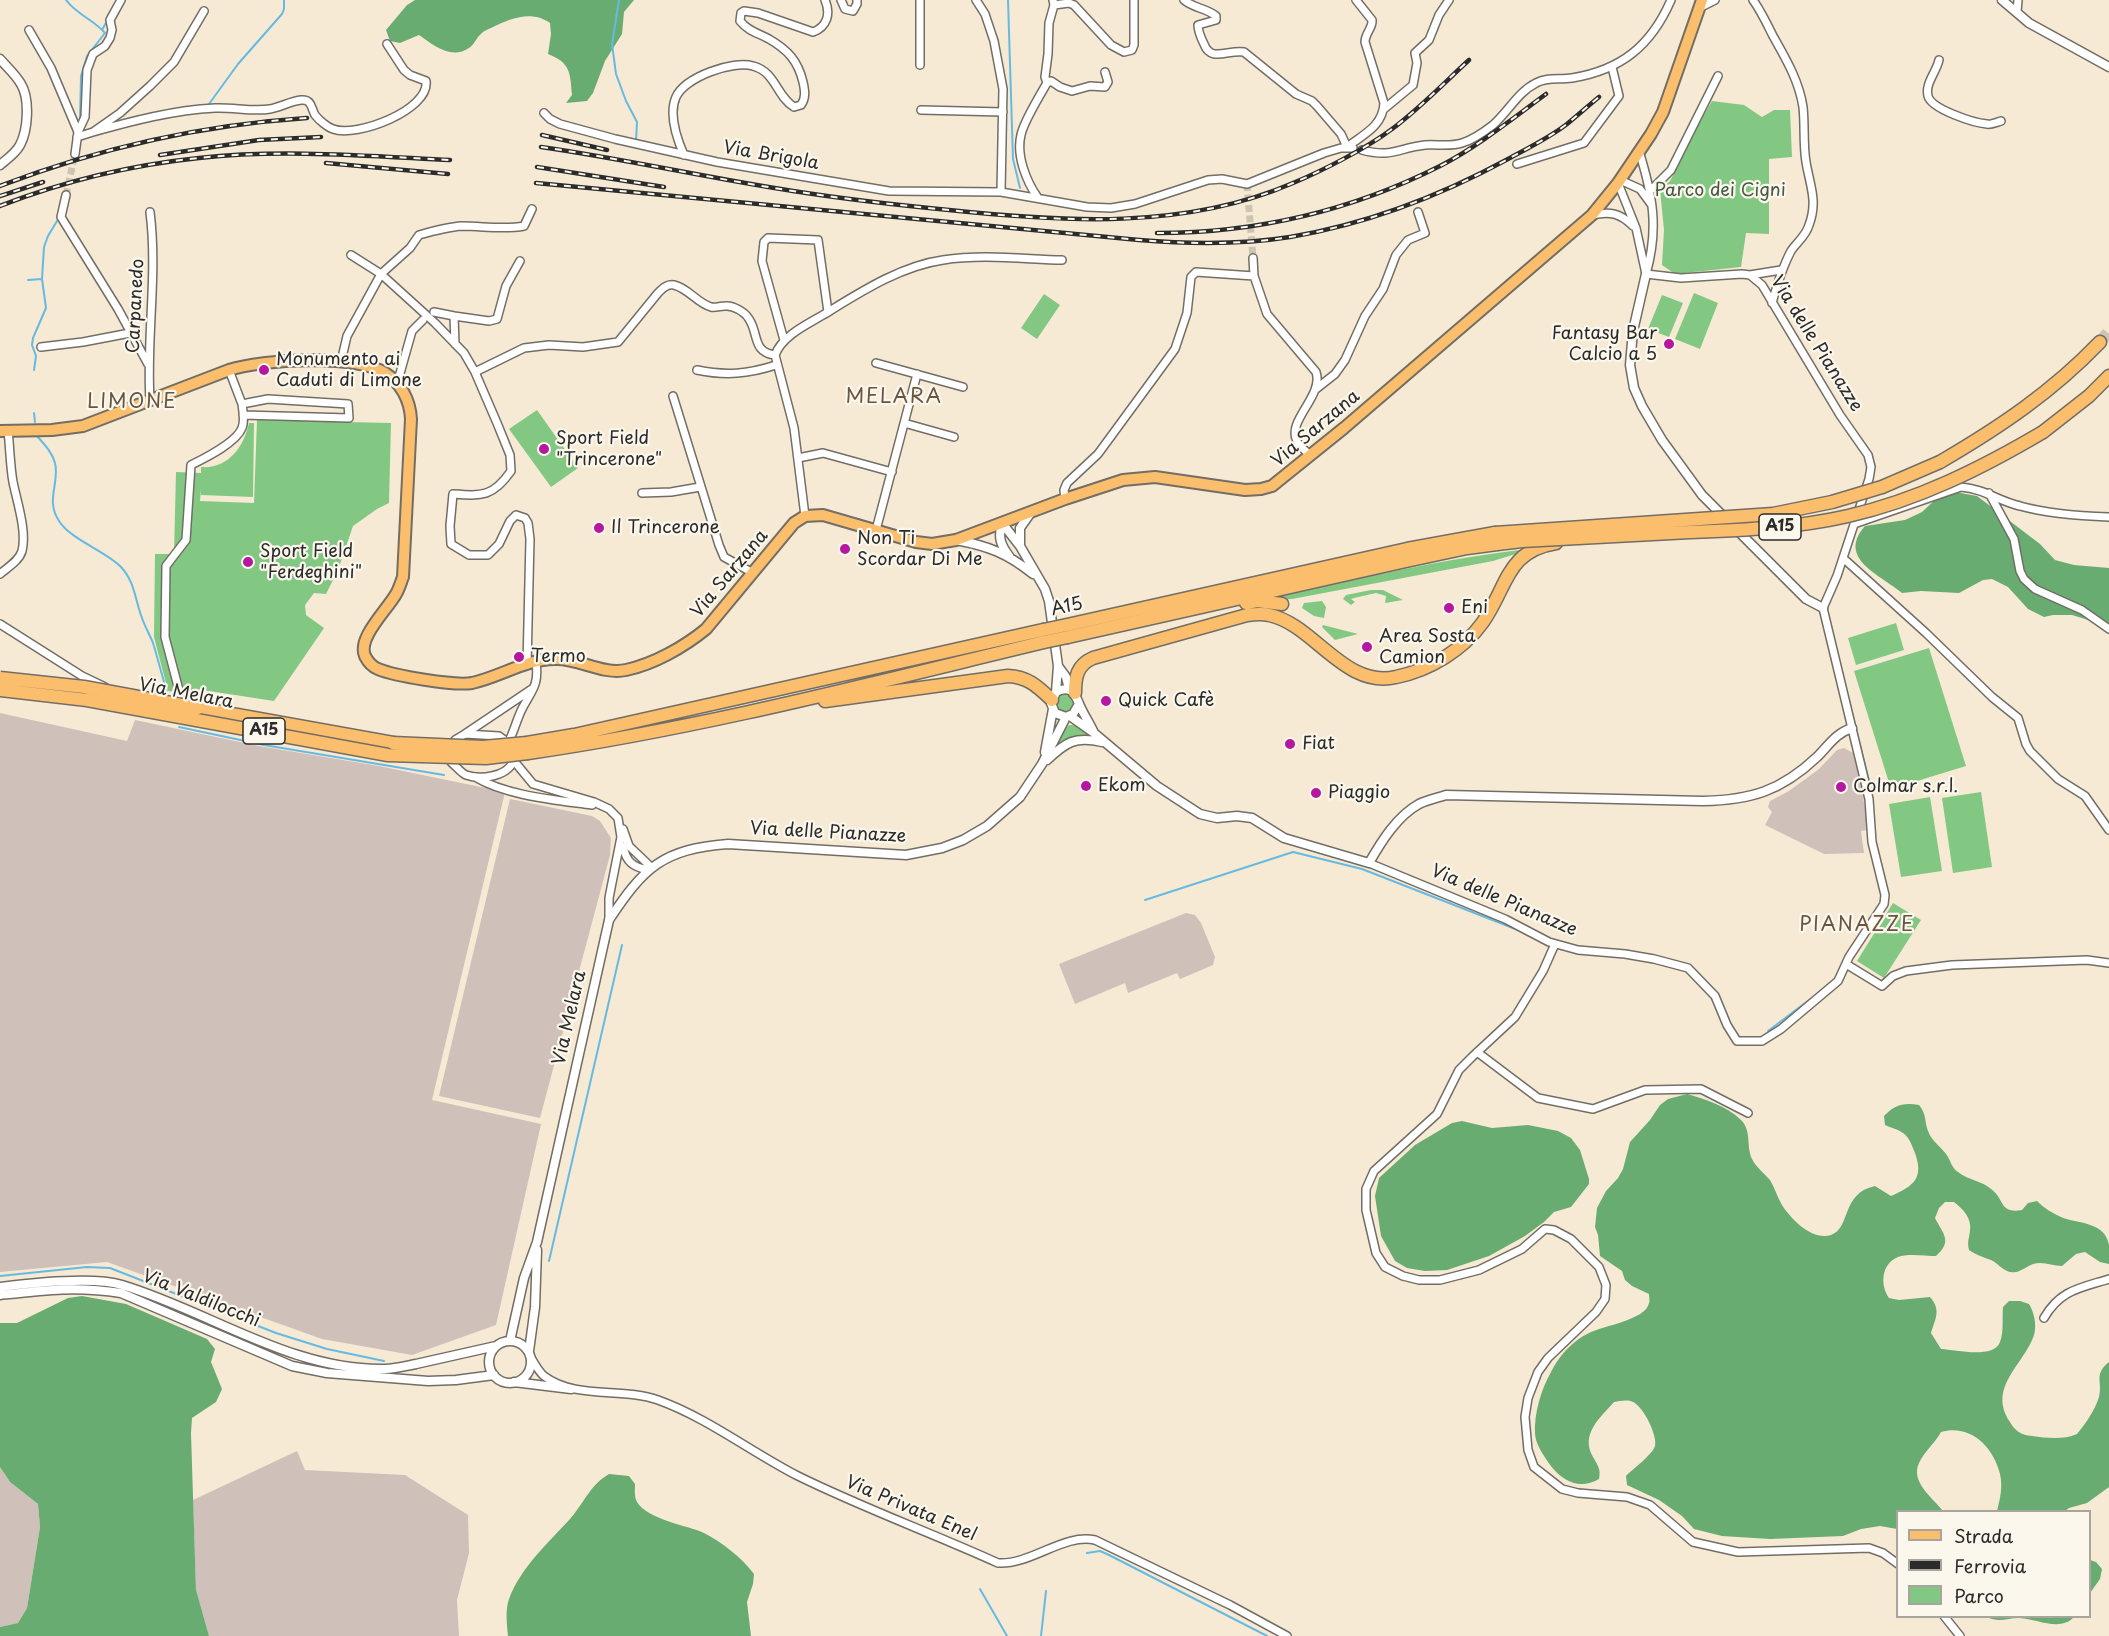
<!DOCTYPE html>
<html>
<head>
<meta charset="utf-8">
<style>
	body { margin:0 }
	#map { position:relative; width:2109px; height:1636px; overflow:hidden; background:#f6ead4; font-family:"Playpen Sans",sans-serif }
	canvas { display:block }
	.legend { position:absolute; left:1896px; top:1510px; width:195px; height:108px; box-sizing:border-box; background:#fbf7ec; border:2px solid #a8a59f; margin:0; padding:8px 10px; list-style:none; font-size:18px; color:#2b2b2b }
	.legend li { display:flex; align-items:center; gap:12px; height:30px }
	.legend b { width:30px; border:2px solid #a8a59f }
</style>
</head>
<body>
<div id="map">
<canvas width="2109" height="1636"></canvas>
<ul class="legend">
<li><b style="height:8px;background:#fabe6d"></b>Strada</li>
<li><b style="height:8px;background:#2b2b2b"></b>Ferrovia</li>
<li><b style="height:16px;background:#82c883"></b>Parco</li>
</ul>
</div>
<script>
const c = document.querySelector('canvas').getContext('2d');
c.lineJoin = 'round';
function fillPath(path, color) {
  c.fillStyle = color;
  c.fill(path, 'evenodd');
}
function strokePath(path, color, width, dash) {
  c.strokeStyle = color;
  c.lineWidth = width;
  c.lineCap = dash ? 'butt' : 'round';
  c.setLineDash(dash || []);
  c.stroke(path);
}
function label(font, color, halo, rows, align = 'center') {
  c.font = font + ' "Playpen Sans",sans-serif';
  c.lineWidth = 4.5;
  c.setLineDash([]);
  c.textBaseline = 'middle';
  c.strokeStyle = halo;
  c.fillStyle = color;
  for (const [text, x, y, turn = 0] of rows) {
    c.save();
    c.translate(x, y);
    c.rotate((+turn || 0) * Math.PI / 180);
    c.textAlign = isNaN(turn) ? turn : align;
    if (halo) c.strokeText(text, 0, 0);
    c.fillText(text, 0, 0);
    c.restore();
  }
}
fillPath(new Path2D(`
	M0 713 127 741 135 720 259 746 379 766 505 792 432 1100 541 1124 496 1325 412 1355 322 1339 107 1262 0 1272Z
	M1844 748 1853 753 1862 791 1866 814 1867 830 1861 831 1864 853 1824 854 1765 825 1772 812 1768 807 1770 801 1789 791 1819 769 1837 750Z
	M510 799 592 816 600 821 611 838 610 855 540 1118 439 1096Z
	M1186 913 1195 915 1201 923 1215 957 1213 965 1180 979 1177 973 1128 993 1125 983 1075 1004 1059 964Z
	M297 1451 305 1470 405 1475 468 1515 469 1553 457 1600 459 1636H209L196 1591 193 1500Z
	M0 1467 10 1482 38 1504 40 1527 27 1608 18 1623 0 1627Z`), '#cfc0ba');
fillPath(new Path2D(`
	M1712 101 1744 105 1762 117 1774 110H1790L1792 157 1769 159V234L1746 233 1741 267 1675 274 1662 265 1664 230 1660 190 1670 181 1698 125Z
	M1694 293 1718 303 1700 349 1675 339Z
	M1044 294 1060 305 1037 339 1021 328Z
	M1662 295 1683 303 1669 337 1648 329Z
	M537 410 578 468 551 487 509 429Z
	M257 420 391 423 389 503 377 509 353 526 338 570 326 594 314 593 305 605 306 615 324 628 274 701 196 689 192 694 168 691 154 637 155 554H174L176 472 201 473V467C228 469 244 447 249 423H254L253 497 201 495V489L200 501 254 503Z
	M1519 550 1522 552 1493 561 1292 599 1277 600V597C1357 579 1437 560 1519 550Z
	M1371 590H1383L1403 600 1385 603 1386 596 1376 593 1354 598 1351 599 1355 602 1351 605 1343 599 1346 595Z
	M1322 601 1326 607 1324 618 1314 616 1302 608 1304 603Z
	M1896 623 1904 650 1856 665 1848 638Z
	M1323 625 1358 634 1335 640 1322 627Z
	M1929 648 1966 766 1891 789 1854 671Z
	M1056 703a9 9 0 1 1 18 0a9 9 0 1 1-18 0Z
	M1069 725H1077L1091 737 1057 746 1063 730Z
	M1981 792 1992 867 1953 873 1942 798Z
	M1930 797 1942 871 1901 877 1889 804Z
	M1893 903 1921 920 1884 978 1857 961Z`), '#82c883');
fillPath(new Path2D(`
	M415 0H634L624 12 622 34 605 61 593 93 587 101 566 103 572 95C570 73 571 63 548 54L551 34 550 23C532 10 511 18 493 27 489 29 483 31 481 34 476 38 475 44 469 48 451 60 433 45 419 35L400 43 390 41 386 30 407 5Z
	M1955 492 1977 496 2040 544 2055 560 2074 565 2109 568V630L2095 622 2072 615H2053L2044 617 2028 609 2008 587 1992 579 1983 580 1959 593 1921 591 1902 593C1881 575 1836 559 1865 526L1905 520 1922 512 1936 499Z
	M1687 1094C1705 1099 1727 1106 1741 1120 1752 1131 1746 1146 1752 1159 1756 1167 1764 1173 1770 1180 1775 1188 1777 1197 1782 1205 1791 1219 1812 1241 1831 1235 1851 1228 1841 1193 1875 1186L1891 1196C1914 1186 1924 1178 1915 1153 1912 1146 1910 1138 1903 1133 1898 1129 1891 1128 1885 1125L1884 1116C1894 1105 1904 1102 1919 1105 1927 1115 1924 1120 1928 1131 1932 1142 1943 1148 1948 1157 1951 1162 1952 1168 1958 1172 1968 1180 1982 1181 1991 1189 2005 1199 1999 1214 2022 1210L2028 1203 2037 1201C2044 1208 2052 1213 2061 1217 2077 1224 2105 1221 2109 1245 2109 1251 2109 1258 2109 1264L2100 1262 2085 1252 2076 1254 2062 1266C2052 1266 2043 1261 2033 1264 2027 1266 2022 1271 2016 1272 2004 1274 2000 1264 1991 1260 1983 1257 1976 1255 1969 1250 1967 1242 1969 1239 1970 1231 1972 1218 1963 1209 1954 1202H1945L1939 1208 1935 1218C1943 1234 1953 1241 1936 1256 1925 1256 1908 1253 1898 1257 1881 1264 1880 1285 1889 1298L1899 1300 1930 1297C1941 1310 1936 1317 1931 1333L1941 1349C1956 1350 1994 1359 2000 1342 2004 1332 2002 1318 2003 1307L2009 1301H2020L2029 1304C2034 1312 2037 1325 2034 1335 2024 1365 1987 1387 2010 1422 2015 1431 2021 1435 2032 1436 2047 1438 2063 1440 2077 1434 2086 1423 2095 1410 2099 1397 2103 1381 2093 1375 2109 1362V1487L2087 1503 2069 1508 2065 1511H1997C2000 1499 2003 1487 2000 1474 1993 1446 1970 1424 1941 1432 1935 1443 1924 1452 1919 1463 1910 1482 1933 1498 1943 1511L1898 1512 1897 1529 1880 1526 1861 1529 1843 1536 1770 1539 1722 1536 1694 1529 1682 1516 1659 1500 1627 1485 1626 1476C1633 1469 1653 1454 1655 1446 1658 1436 1643 1406 1633 1402 1627 1399 1620 1401 1614 1402 1600 1418 1580 1434 1593 1457 1598 1466 1601 1469 1599 1479 1577 1492 1558 1478 1546 1459 1541 1451 1536 1444 1535 1434 1534 1413 1541 1390 1551 1372 1559 1356 1572 1341 1589 1333 1602 1326 1646 1320 1649 1303 1650 1303 1649 1295 1649 1294L1632 1286 1625 1280 1622 1271 1600 1256 1598 1235 1595 1227 1597 1208 1606 1191 1618 1178 1623 1169 1630 1142 1650 1120 1660 1105 1668 1099Z
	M1462 1121 1492 1128 1528 1125 1558 1131 1571 1138 1580 1150 1589 1179V1184L1571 1207 1554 1212 1544 1222 1525 1236 1489 1256 1447 1270 1425 1271 1407 1268 1395 1261 1381 1236 1375 1196 1379 1178 1415 1145 1452 1123Z
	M82 1296 126 1304 207 1339 215 1349 211 1362 222 1389 216 1402 192 1418 191 1433 196 1590 209 1636H0V1627L18 1623 27 1608 40 1527 38 1504 10 1482 0 1467V1323H17L68 1298Z
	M609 1474 629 1476 635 1484C635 1490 634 1496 637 1502 648 1520 687 1525 704 1533 722 1542 742 1558 754 1574L753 1584 747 1602 751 1636H508C507 1625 505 1610 509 1599 521 1567 548 1543 570 1519 584 1503 590 1485 609 1474Z
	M2090 1560 2096 1562 2102 1569 2100 1579 2090 1593Z
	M1987 1617H2074C2060 1632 2038 1619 2019 1618 2007 1618 1999 1623 1987 1617Z`), '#69ac71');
strokePath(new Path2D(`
	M66 0C77 15 93 19 105 33L87 56 81 76 80 121
	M619 0 612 44 616 74 626 101 637 122 636 141
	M1008 0 1013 159 1020 188
	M102 30 108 19
	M209 104 238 64 282 14 284 9V0
	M28 280 42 279
	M34 370 36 356 32 345 33 338 46 308 42 279 44 247 48 236 57 221
	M34 413 35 422
	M37 436C44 444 52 452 55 463 60 483 45 500 59 521 71 540 106 551 121 567 135 582 135 600 142 618 145 627 150 635 153 643 158 659 162 676 167 692
	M1846 689 1871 789
	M179 727 264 745 444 775
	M1145 900 1293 852 1362 869 1518 930
	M1768 1031 1821 991
	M549 1261 622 945
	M0 1276 87 1267 110 1268 276 1333 327 1349 384 1361
	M1087 1553 1100 1551 1109 1555 1267 1636
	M980 1589 1007 1636
	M1041 1636 1046 1591`), '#66bae2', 2);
strokePath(new Path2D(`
	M1247 184 1253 258
	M66 195 75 154`), '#cdc4b2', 7, [7, 3.5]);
strokePath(new Path2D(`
	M2100 342 2109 331`), '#cdc4b2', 12, [12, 6]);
const minor = new Path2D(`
	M841 0 845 9 853 11 857 4V0
	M920 0V65
	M976 0 985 14 994 41 1003 89 1001 192
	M1184 0C1193 8 1206 8 1216 16V20L1198 25C1198 32 1201 38 1204 44 1211 63 1229 49 1244 52L1296 94 1312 101 1317 106 1341 134 1347 147C1364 134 1383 126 1384 103L1365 42C1365 33 1373 28 1372 20L1356 0
	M1753 0C1761 11 1767 24 1773 36 1786 59 1799 81 1803 107 1805 126 1803 144 1806 162 1810 186 1818 201 1809 225 1806 236 1797 242 1791 251 1782 268 1777 285 1772 303
	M1054 5 1069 3 1074 5 1111 45 1124 52 1132 50 1134 45V0
	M1701 7 1715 0
	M2017 12 2018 0
	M29 30 51 68 78 132 75 154
	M1939 60C1936 73 1925 83 1928 96 1931 109 1974 123 1987 124 1991 125 1997 122 2001 121
	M1047 83 1051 81 1060 87 1072 91 1090 86 1105 87 1108 82 1105 72
	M1384 109 1413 85 1417 63 1415 53 1429 40 1439 15 1449 0
	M921 110 1003 112
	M544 113 550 119 560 124 615 139 717 162 889 191 1001 192 1087 207 1111 208 1135 204 1208 180 1222 179 1247 184 1324 153 1341 148H1353
	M78 132 85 117 87 70 93 54 105 46 110 38 112 30 110 20 121 0
	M93 132C132 121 174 110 215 108 233 107 253 112 270 109 281 107 291 101 301 100 312 99 311 108 315 115 319 120 327 127 333 129 356 138 430 110 426 81L410 75 404 70 387 44
	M77 137 93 132 120 113 150 86 174 62 204 11
	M1362 150C1392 158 1398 148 1425 145 1437 144 1450 147 1462 143 1472 140 1484 132 1493 125 1508 112 1518 92 1536 83 1547 77 1559 80 1572 78 1621 70 1651 46 1671 0
	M1639 151C1653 196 1659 229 1646 274
	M684 155C677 139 668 115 676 97 685 77 733 60 753 66 776 72 776 96 794 107L801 105C806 98 805 91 803 82 798 61 788 50 769 39 758 33 748 31 740 21L741 13 744 11 758 13 813 32C827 27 831 14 825 0
	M1517 164 1584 143 1619 96 1612 67
	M1620 180 1640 189 1651 204
	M1618 183 1636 228 1646 274
	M1651 190 1671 170 1718 76
	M66 195 61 217 118 309 148 364
	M1038 198C1026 181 1016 155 1021 135 1023 123 1040 95 1047 83L1045 77 1048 54 1049 23 1054 5 1053 0
	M1592 215C1610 211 1620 213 1633 226
	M351 255 381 274 435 323 464 353 475 372 497 423 510 455 511 471C493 497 482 496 453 494L450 526 451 544 469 555H488L499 544 510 521 516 515 525 518 528 523 530 539 527 665
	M1253 258 1254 276 1267 314 1316 372C1324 396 1286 421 1297 441 1299 446 1306 451 1310 455
	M1750 275 1781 270
	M434 312 454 316
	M784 340 762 261 764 242 768 238 818 240 828 312
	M455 344 454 316 489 321 497 319 506 286 520 261
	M41 347 83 342 130 333
	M775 355 794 428 805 516
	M341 362 347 336 381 274 410 248 419 235C433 231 447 227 462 226 483 226 504 230 524 226L532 209
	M876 363 963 387
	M229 370 242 404 268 399 348 404 349 418 243 415
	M697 370C726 376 748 374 776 365
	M475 372 524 348 549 345 583 347 618 342 658 293C663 288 667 284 674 285 688 288 697 303 711 307 716 308 720 306 725 306 733 305 745 312 749 319 759 334 752 352 775 355 782 336 806 325 823 315 859 293 900 266 943 260 982 254 1023 259 1062 260
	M397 384 412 331 423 320
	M1316 389 1335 374 1345 360 1365 316 1383 289 1396 255 1408 240 1425 233 1418 212
	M673 396 719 545 724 557 753 573
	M150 400C146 338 158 275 150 212
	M904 423 954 437
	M798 458 823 453 892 472
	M642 493 671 492 700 487
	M1989 493 2014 539 2020 571 2024 579 2035 589 2082 610 2109 629
	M1065 499 1064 490 1067 483 1098 454 1175 349 1187 313 1191 277 1196 272 1254 276
	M1854 524 1961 487C1985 489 1998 501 2020 506 2049 514 2079 516 2109 517
	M876 530 917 374
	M1843 558 1926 633 1992 697 2018 718 2026 744 2030 751 2058 779 2085 796 2109 830
	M0 574C8 567 19 561 22 551 27 531 17 502 13 482 10 465 10 448 8 431
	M0 624 82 676 105 687
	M179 707 180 694 165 637 166 566 186 540 191 465C205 458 236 443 242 428 245 421 243 412 242 404
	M287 730 388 748
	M465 734 499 736 515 748C515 752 515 758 513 762 506 777 480 780 466 775 461 773 456 766 451 762L455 740Z
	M465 734 532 689
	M508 743C514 732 517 718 523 707 533 689 539 684 536 662
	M514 761 533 784 594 802 609 809 618 818 621 837 609 898V920
	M475 777C507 796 556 800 592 805
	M623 829 629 846 651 867
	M623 846C626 862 633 867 648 870
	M1369 863 1505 919 1549 942 1578 950 1625 954 1654 959 1688 968 1715 996 1727 1025 1737 1041H1762L1781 1029 1838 981 1849 957 1884 904 1885 895 1872 842 1869 799 1823 608 1837 576 1869 479 1871 467 1868 455 1840 415 1762 285 1750 275 1742 274 1681 278 1646 274
	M1555 944 1543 971 1515 1017 1472 1057 1459 1070 1437 1114 1374 1171 1366 1189V1210L1376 1253 1385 1267 1403 1276 1419 1280H1440L1479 1270 1522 1249 1545 1229 1554 1230 1571 1239 1599 1267 1606 1285 1605 1299 1596 1312 1548 1358 1538 1372 1528 1398 1525 1417 1528 1450 1534 1467 1562 1489 1578 1493 1627 1497 1650 1505 1693 1542 1738 1552 1869 1548 1883 1553 1898 1564
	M1846 964 1882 986 1893 976 1906 971 1952 965 2087 960 2109 963
	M1477 1052 1538 1098 1593 1109 1645 1090 1701 1089 1748 1113
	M2044 1318C2060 1290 2080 1288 2109 1279
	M531 1358C535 1364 539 1372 544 1376 576 1400 622 1387 658 1400 708 1418 751 1452 798 1476 863 1508 932 1533 998 1563 1031 1565 1064 1533 1095 1540L1230 1605 1287 1636
	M1944 1616 1960 1636`);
const tertiary = new Path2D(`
	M2002 0 2029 23 2109 67
	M0 59C7 67 16 75 21 84 30 99 28 130 20 145 16 153 7 159 0 165
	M1646 274 1633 331 1630 365 1634 388 1642 406 1662 440 1702 495 1806 599 1823 608
	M1002 523 1020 546 1045 589 1049 601 1058 666 1056 692
	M1002 523C998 537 1000 544 1009 556
	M956 540C988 546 1007 553 1033 574
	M1020 545V528L1032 511
	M1058 666 1066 677 1069 689
	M1079 704 1073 714 1066 717 1055 713 1051 703 1056 692C1072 684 1075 694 1080 706 1084 715 1090 724 1094 733
	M1070 716 1094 733 1157 786 1200 814 1217 818 1237 816 1252 818 1284 838 1369 863C1381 842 1397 816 1419 804 1427 800 1437 798 1446 795L1703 801C1751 800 1781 791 1817 757 1829 745 1836 733 1852 728
	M1045 752 1053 709
	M1047 760C1066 742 1075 736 1102 742
	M0 1287C32 1283 92 1276 122 1285 209 1311 291 1371 385 1369 395 1369 406 1366 416 1364 443 1358 470 1352 496 1346
	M0 1295C45 1290 76 1286 121 1293L292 1366 327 1373 428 1381 456 1380 494 1375
	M510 1341 524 1278 537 1242 609 920C644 867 663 849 728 844L906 855 942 848 963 840 987 826 1020 797 1042 764 1066 717
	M489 1362a21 21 0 1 1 42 0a21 21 0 1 1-42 0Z
	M529 1351 535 1307 537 1250
	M514 1382 571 1389`);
const primary = new Path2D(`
	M0 431 52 430 83 426 229 370C263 359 355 354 385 373 401 383 410 400 411 419L403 577C401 582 399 589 396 594 387 610 357 638 365 656 368 662 373 667 378 669 395 676 454 686 472 683 500 677 526 659 555 659 579 658 602 675 626 670 654 664 684 647 706 629L794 523 805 516 823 515 916 542 932 544 956 540 1065 499 1123 480 1155 477 1245 490 1261 489 1272 486 1344 428 1592 215 1618 183 1651 134 1663 112 1702 0`);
const motorway = new Path2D(`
	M2043 432 2089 396 2109 376
	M1940 462C2000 427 2052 392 2100 342
	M1246 603 1257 601 1282 604
	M1067 625 1407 549 1495 533
	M1068 637 1406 561 1467 548 1497 544
	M1075 693C1075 677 1077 665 1093 658L1247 615C1254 614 1262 613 1269 615 1314 624 1344 689 1396 677 1430 670 1463 650 1483 622 1508 586 1506 551 1556 543
	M825 701 1008 676C1028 677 1037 686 1052 700
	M198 708 393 743
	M527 743 574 735 1043 630
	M528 753C702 728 873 683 1044 642`);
strokePath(minor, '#726e66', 10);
strokePath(tertiary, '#726e66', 11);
strokePath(primary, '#726e66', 14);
strokePath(motorway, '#726e66', 15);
strokePath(minor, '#fff', 7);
strokePath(tertiary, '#fff', 8);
strokePath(primary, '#fabe6d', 10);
strokePath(motorway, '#fabe6d', 12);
const rail = new Path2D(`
	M542 135 607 150
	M541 147C625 159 708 178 793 191 844 199 897 205 949 210 1063 222 1185 230 1293 183 1322 171 1367 148 1392 129 1420 108 1444 83 1469 60
	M160 155 259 140 321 137
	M326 163 448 174
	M537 167 664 187
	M536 183 1139 240C1189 244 1240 245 1290 237 1367 224 1440 196 1508 159 1528 148 1549 138 1567 124 1578 115 1588 106 1599 97
	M0 186C99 148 201 125 307 118
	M0 196 43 182
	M0 206C64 181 131 165 199 158 282 149 367 156 450 160
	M1157 233C1256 233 1351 211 1440 166 1477 147 1512 119 1546 94`);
strokePath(rail, '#2b2b2b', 4.5);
strokePath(rail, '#fbf7ec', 2, [7]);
const motorwayBridge = new Path2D(`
	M1495 533 1773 514 1832 502 1882 487 1940 462
	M1497 544 1522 541C1578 538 1634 535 1690 532 1743 530 1796 528 1848 516 1918 500 1982 468 2043 432
	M1043 630 1067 625
	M1044 642 1068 637
	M0 678 84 687 198 708
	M0 690 87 700 388 755 486 758 528 753
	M393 743 483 747 527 743`);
strokePath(motorwayBridge, '#726e66', 15, []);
strokePath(motorwayBridge, '#fabe6d', 12);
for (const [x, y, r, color] of [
	[1669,344,6,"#b5179e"],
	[264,370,6,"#b5179e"],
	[544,449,6,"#b5179e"],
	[599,528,6,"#b5179e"],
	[845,549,6,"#b5179e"],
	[248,562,6,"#b5179e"],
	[1449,608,6,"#b5179e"],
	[1367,647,6,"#b5179e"],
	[519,657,6,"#b5179e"],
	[1106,701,6,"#b5179e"],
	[1290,744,6,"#b5179e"],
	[1086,786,6,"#b5179e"],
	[1841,787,6,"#b5179e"],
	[1316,793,6,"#b5179e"]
]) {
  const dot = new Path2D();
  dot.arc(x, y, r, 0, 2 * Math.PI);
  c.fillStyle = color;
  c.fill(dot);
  strokePath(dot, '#fbf7ec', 2);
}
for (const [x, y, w] of [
	[1780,527,42],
	[264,731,42]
]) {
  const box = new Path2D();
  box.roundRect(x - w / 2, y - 13, w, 26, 4.5);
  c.fillStyle = '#fbf7ec';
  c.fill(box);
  strokePath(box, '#2b2b2b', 1.5);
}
label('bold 16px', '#2b2b2b', null, [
	["A15",1780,527],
	["A15",264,731]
]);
label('18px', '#2b2b2b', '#fbf7ec', [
	["Via Brigola",771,156,10],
	["Carpanedo",136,306,-87],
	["Via delle Pianazze",1816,344,58],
	["Via Sarzana",1316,429,-40],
	["Via Sarzana",730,574,-50],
	["A15",1067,607,-12],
	["Via Melara",186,694,11],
	["Via delle Pianazze",828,833,3],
	["Via delle Pianazze",1504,901,23],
	["Via Melara",570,1018,-77],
	["Via Valdilocchi",201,1299,22],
	["Via Privata Enel",911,1509,23]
]);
label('18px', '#455a45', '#fbf7ec', [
	["Parco dei Cigni",1720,191]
]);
label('18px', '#2b2b2b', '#fbf7ec', [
	["Fantasy Bar",1657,334,"right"],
	["Calcio a 5",1657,355,"right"],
	["Monumento ai",276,360],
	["Caduti di Limone",276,381],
	["Sport Field",556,439],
	["\"Trincerone\"",556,460],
	["Il Trincerone",611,528],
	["Non Ti",857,539],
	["Scordar Di Me",857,560],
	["Sport Field",260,552],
	["\"Ferdeghini\"",260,573],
	["Eni",1461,608],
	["Area Sosta",1379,637],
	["Camion",1379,658],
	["Termo",531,657],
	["Quick Cafè",1118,701],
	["Fiat",1302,744],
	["Ekom",1098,786],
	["Colmar s.r.l.",1853,787],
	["Piaggio",1328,793]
], 'left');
c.letterSpacing = '1.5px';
label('20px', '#695541', '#fbf7ec', [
	["MELARA",894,397],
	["LIMONE",132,402],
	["PIANAZZE",1857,925]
]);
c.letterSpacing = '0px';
</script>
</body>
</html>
